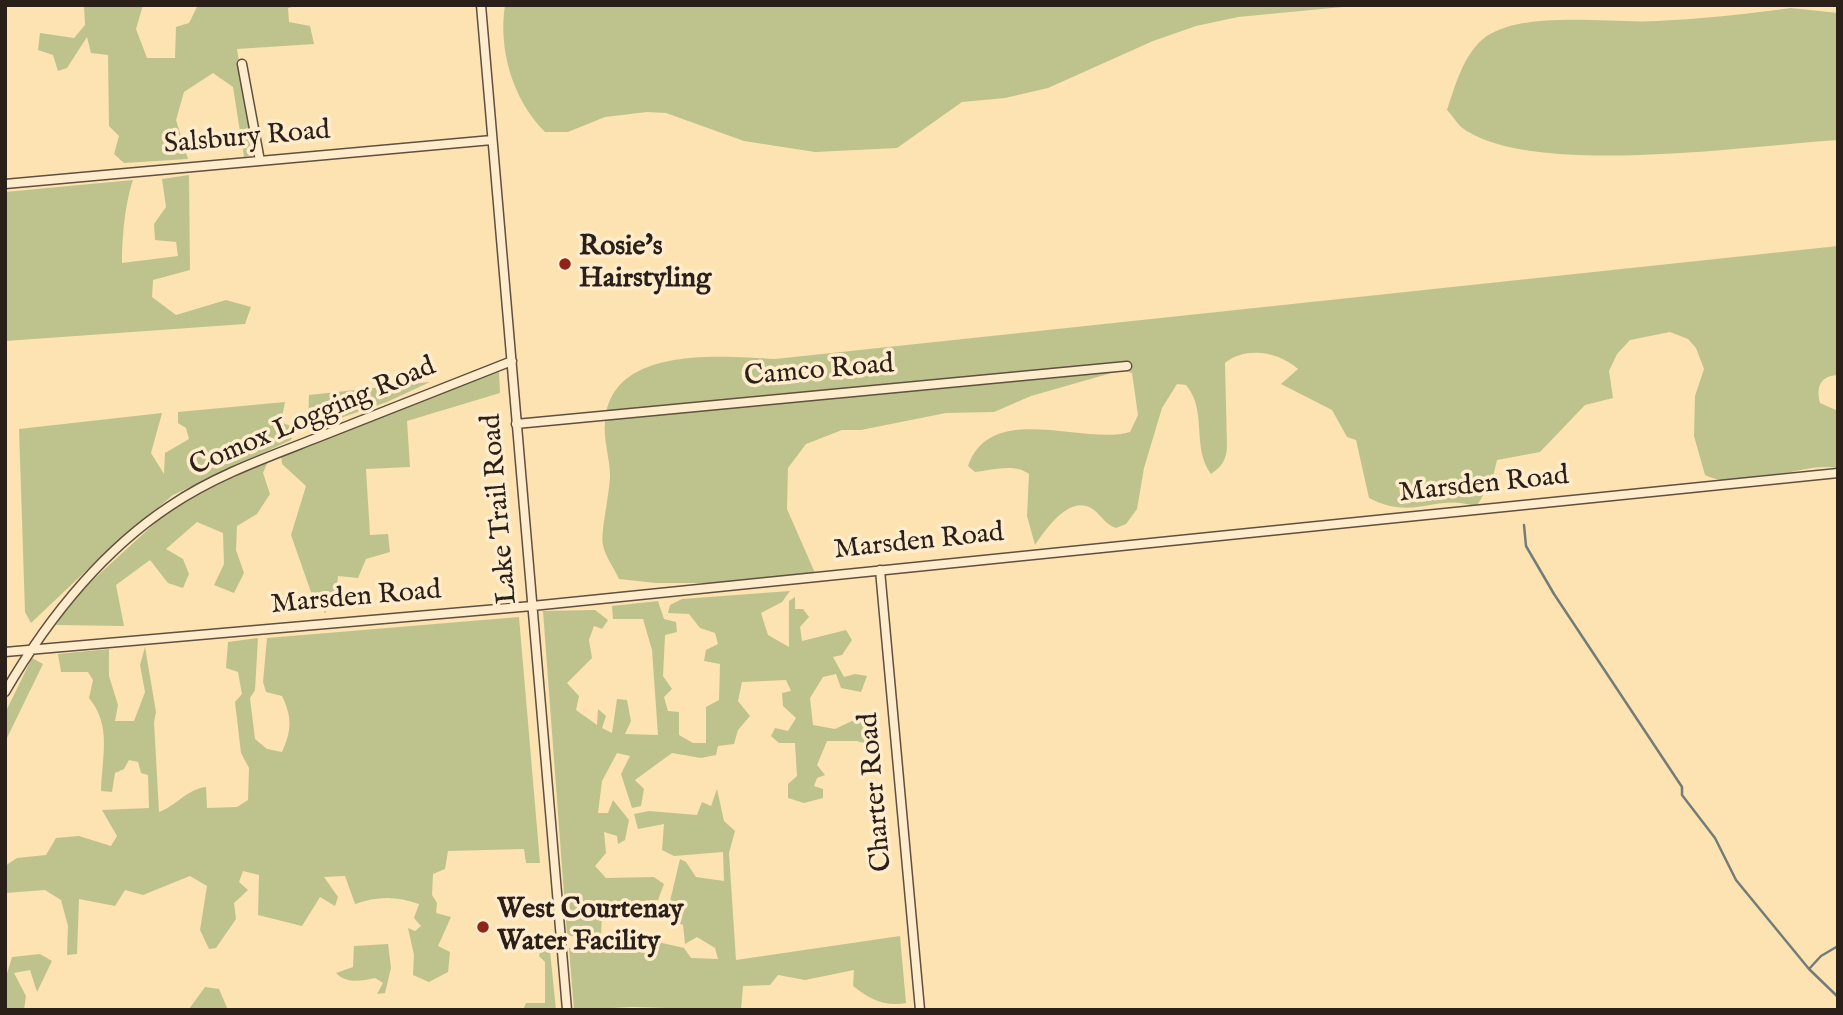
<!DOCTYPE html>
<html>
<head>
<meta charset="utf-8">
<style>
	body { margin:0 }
	#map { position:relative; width:1843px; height:1015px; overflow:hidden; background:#fde2b2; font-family:"IM FELL English",serif }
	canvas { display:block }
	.frame { position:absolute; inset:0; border:7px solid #2a1f19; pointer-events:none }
</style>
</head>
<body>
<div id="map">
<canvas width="1843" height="1015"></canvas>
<div class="frame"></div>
</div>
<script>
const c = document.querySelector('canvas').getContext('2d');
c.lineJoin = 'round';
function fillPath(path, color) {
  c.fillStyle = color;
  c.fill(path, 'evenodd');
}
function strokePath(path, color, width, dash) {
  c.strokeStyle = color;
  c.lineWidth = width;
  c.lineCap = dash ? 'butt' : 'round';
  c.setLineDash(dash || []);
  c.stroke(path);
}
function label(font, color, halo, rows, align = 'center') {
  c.font = font + ' "IM FELL English",serif';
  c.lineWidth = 7;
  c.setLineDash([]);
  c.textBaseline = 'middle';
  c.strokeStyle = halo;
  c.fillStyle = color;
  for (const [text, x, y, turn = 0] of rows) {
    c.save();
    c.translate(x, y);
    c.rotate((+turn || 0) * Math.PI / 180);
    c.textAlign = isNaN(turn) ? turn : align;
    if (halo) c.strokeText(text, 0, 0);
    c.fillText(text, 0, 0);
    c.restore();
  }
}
fillPath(new Path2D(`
	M84 5H143L136 29 147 58H175L176 27 189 23 198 5H301L288 8 289 22 310 26 314 44 237 49 254 154 244 157 233 87 213 73 184 92 176 120 188 159 124 163 114 154 119 136 109 126 108 55 91 53 87 37 67 68 58 71 53 55 38 50 40 33 74 38 85 25Z
	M505 5H1363L1238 17 1196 26 1153 41 1048 88 1005 98 962 102 897 148 815 152 744 141 666 113 647 112 605 117 568 132H545C513 100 498 50 505 5Z
	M1791 8 1838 13V140C1752 145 1529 179 1461 127 1456 122 1452 115 1447 110 1455 86 1463 56 1483 39 1521 9 1610 24 1657 21 1702 19 1747 14 1791 8Z
	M189 175 190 270 153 280 152 297 176 315 226 300 251 307 245 324 5 341V192L133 180C125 203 122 238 122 263L178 256 176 242 155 240 154 224 166 207 162 179Z
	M1838 246V375C1820 376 1816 387 1820 403L1838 411V468C1801 461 1743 494 1705 475L1694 436 1695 396 1704 369 1696 348 1688 339 1670 332 1630 340 1617 354 1609 371 1613 398 1585 405 1540 452 1497 460 1492 481 1476 507C1438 492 1415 522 1369 498L1356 440 1347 437 1332 410 1281 384 1298 369C1279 352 1246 346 1225 363L1227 447C1226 461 1222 466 1211 474 1191 447 1208 411 1186 385L1177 384 1162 408 1144 468 1137 509 1126 524 1116 528C1104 524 1101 514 1091 508 1069 495 1045 530 1035 545L1027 516 1029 474C1015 463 992 470 975 472L968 466C991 400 1084 446 1130 432L1138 415 1132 373 1122 370 1031 396 994 412 946 413 861 430H842L806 444 788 468 787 509 815 573V583H656L619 579C614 568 605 556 603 545 600 534 610 492 610 476 610 458 603 440 605 422 610 345 720 356 775 359Z
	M499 372 500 393 407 421 410 467 366 469 370 535 388 534 390 552 366 559 358 578 338 576 336 598 325 613 312 595 291 535 306 486 282 464 281 453Z
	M430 382 387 402 308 429 309 395Z
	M285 402 281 422 295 428 291 440 173 495 107 551 31 623 25 612 19 429 162 413 151 453 164 474 165 453 189 439 186 428 178 423V412Z
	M269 459 263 473 270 494 257 514 237 526 236 550 244 573 234 593 214 585 224 564 223 533 197 522 166 549 183 559 189 574 183 588 168 583 150 560 116 585 124 626 56 625 72 599 178 502Z
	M790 591 782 602 761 613 768 635 789 647V601L795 597V609H803L809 617 800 627 802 641 846 630 852 640 842 655 833 657 844 677 855 674 867 676 861 692 841 688 836 674 823 677 810 698 813 725 835 729 875 710 880 748 857 741H827L817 765 825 775 817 778 814 786 823 789V798L804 803 788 798V784L797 776 795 743H779L771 736 775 728 788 731 796 718 783 706 782 693 791 691 786 680 742 682 738 701 750 716 738 730 734 744 718 746 716 755 701 758 672 753 635 780 644 789 641 806 632 808 621 774 630 756 617 753 602 781 598 813H608L613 800 629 820 625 840 618 844 617 836 604 832 606 853 595 866 606 878 654 877 664 884 658 900 611 903 602 913 601 935 581 938 567 935 543 611 595 610 608 620 602 629 594 626 589 640 592 658 567 683 579 696 576 710 597 725 598 709 606 716 602 728 612 733 617 699 627 700 631 721 625 734 658 735 652 650 643 619H613L612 606 658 601 664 619 676 622 677 632 665 635 663 676 672 689 664 697 668 711 679 712V735L693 743H706V707L719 700 720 664 704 661 706 650 718 644 715 633 700 628 689 614 668 613 670 605 682 599Z
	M519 617 540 863H526L524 849 448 851 445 869 433 874 432 895 437 903 436 913 451 917 438 946 450 952 448 972 429 982 413 975 414 955 408 928 415 931 421 926 414 918 419 904C397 896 377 896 355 904L345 876 324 877 338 897 335 906 320 897 302 926 258 915 259 875 243 871 239 882 248 890 234 903 236 919 216 948 209 949 200 930 207 886 190 876 143 895 125 890 115 906 79 899 77 954 67 955 68 926 61 900 45 890 5 893V866L17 858 46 855 56 838 79 836 111 846 117 836 102 810 149 808 148 775 141 773 138 762 129 760 124 769 115 773 112 792 101 791C102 756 112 726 89 698L93 680 88 672H61L58 654 109 649V676L118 705 115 721H134L145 692 140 665 145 647 156 712 154 722 159 812C176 806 187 789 206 787L207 808 237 807 248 800 249 768 241 753 235 702 242 694 238 672 226 668 228 642 258 638 255 690 250 698 255 739 267 749 282 752C292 730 292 717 282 696L266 692 263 682 267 638Z
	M32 658 43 664 5 742V713Z
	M717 789 724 821 735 831 729 853 736 960 900 936 906 1003C885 1007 869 999 853 986L854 970 805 980 778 975 770 985 743 986 741 1010 632 1007 574 1010 569 948 617 947 652 951 658 942 684 948 691 958 718 959 715 948 697 937 685 944 683 925 666 918 680 859 686 862 696 877 724 881 723 852 674 856 662 850 664 824 638 829 634 814 649 811 697 815 702 802 711 806Z
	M549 941 556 1010H523L526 1003H545V962L539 956 542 943Z
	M388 944 391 968 385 993 377 994 383 983 375 978C361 981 346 984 336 973L353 967 354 946Z
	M40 954 52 961 37 992 30 970 14 973 26 996 24 1010H5V980L12 957Z
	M205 987 219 989 228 1010H177L189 1009Z`), '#bec38d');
strokePath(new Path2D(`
	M1524 525 1526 546 1554 594 1682 787V795L1715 838 1736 880 1809 969 1838 997
	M1809 969 1821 956 1838 946`), '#727d77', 2.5);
const minor = new Path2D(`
	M481 5 567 1010
	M242 64 260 161
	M5 184 492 140
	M516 424 1127 366
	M880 570 920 1010
	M5 652 532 606 1838 473
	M5 692C47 620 99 553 170 506 216 475 268 457 319 437 383 412 448 386 512 361`);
strokePath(minor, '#5f503f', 11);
strokePath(minor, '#feeccd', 8);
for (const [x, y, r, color] of [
	[565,264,7,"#8f2418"],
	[483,927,7,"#8f2418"]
]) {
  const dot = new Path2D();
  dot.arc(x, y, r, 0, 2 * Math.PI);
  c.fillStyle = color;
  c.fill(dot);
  strokePath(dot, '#feeccd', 2.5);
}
label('28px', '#2a1f19', '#feeccd', [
	["Salsbury Road",247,139,-5],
	["Camco Road",819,372,-5],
	["Comox Logging Road",313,418,-23],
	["Marsden Road",1484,486,-6],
	["Lake Trail Road",501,509,-95],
	["Marsden Road",919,543,-6],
	["Marsden Road",356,599,-5],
	["Charter Road",877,792,-95]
]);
label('bold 28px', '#2a1f19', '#feeccd', [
	["Rosie's",579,248],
	["Hairstyling",579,280],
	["West Courtenay",497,911],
	["Water Facility",497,943]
], 'left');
</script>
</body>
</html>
